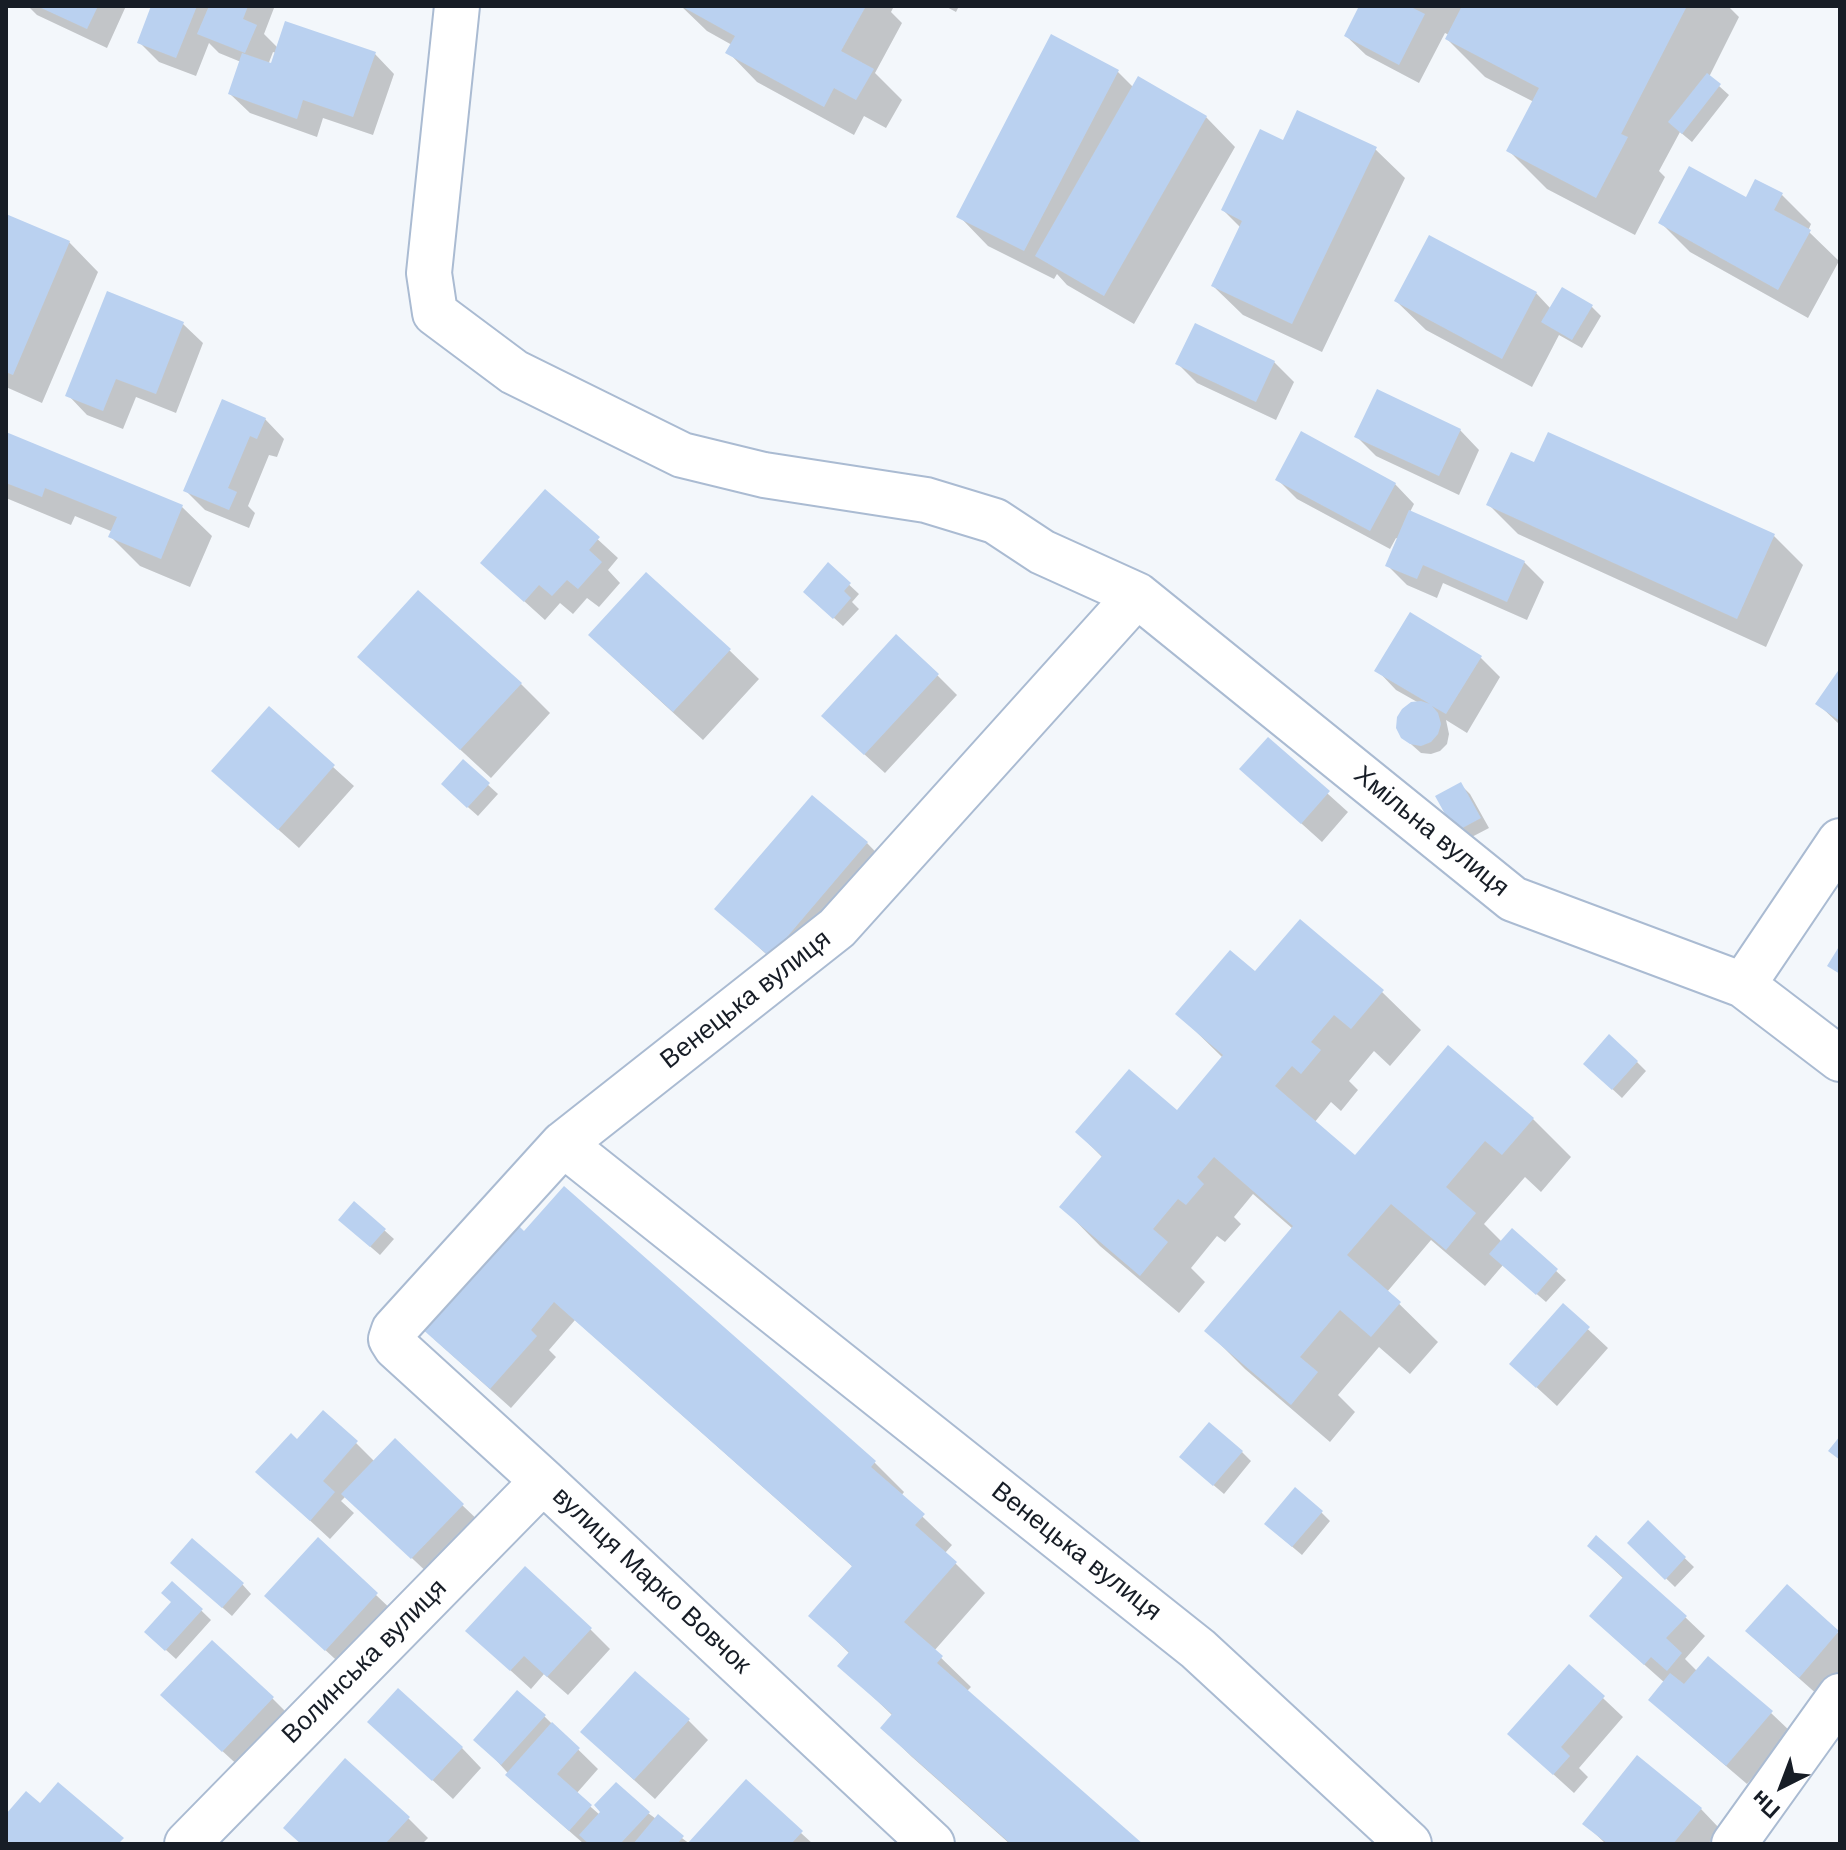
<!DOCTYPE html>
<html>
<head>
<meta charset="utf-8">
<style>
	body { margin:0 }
	#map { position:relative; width:1846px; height:1850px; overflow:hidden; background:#f3f7fb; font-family:Helvetica,sans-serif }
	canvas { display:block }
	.frame { position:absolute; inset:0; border:8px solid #171d26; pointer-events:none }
	.north { position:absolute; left:1742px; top:1746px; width:80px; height:80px; -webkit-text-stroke:6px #fff; paint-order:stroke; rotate:222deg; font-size:22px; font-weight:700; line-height:32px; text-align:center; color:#171d26 }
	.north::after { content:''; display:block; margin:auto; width:28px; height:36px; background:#171d26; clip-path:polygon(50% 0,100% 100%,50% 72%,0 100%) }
</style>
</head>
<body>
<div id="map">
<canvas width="1846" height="1850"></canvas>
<div class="frame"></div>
<div class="north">Пн</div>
</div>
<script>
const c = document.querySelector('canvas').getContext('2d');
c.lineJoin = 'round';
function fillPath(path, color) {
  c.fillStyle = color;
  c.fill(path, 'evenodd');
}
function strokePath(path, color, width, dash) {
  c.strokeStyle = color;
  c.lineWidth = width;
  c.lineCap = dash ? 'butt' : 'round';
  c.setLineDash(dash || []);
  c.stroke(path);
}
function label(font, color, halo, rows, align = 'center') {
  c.font = font + ' Helvetica,sans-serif';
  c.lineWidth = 7;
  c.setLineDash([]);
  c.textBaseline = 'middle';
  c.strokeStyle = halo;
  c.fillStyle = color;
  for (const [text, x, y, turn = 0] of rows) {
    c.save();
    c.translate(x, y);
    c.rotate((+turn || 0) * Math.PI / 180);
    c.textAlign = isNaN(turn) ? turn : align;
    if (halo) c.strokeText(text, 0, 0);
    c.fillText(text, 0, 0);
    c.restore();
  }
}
fillPath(new Path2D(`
	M28 6H126L107 48 37 15Z
	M153 6H272L274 8 264 34 278 48 375 54 394 74 373 135 323 118 317 137 250 113 230 94 241 62 219 53 209 43 196 76 159 62 139 42ZM273 52 276 53 272 66 268 65Z
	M681 6H894L891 12 902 23 875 73 902 100 886 128 864 116 854 135 757 82 728 52 732 45 707 31Z
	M945 6H959L956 12Z
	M1361 6H1728L1739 17 1709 77 1729 95 1692 142 1680 132 1659 171 1665 177 1635 235 1547 189 1509 151 1534 102 1485 77 1447 39 1449 35 1445 33 1419 83 1366 55 1346 36Z
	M1117 71 1134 88 1206 117 1235 147 1134 324 1067 285 1057 274 1054 279 988 246 959 216Z
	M1375 149 1405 178 1322 352 1243 315 1213 286 1241 228 1223 210Z
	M1782 195 1811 224 1808 231 1839 261 1808 318 1690 252 1660 222 1746 199Z
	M6 216 69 242 98 272 42 403 6 387Z
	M1430 237 1536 293 1551 309 1592 307 1601 316 1582 348 1559 335 1532 387 1426 330 1396 301Z
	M183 324 203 343 176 413 136 397 123 429 87 415 68 395Z
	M1274 362 1294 382 1276 420 1197 383 1178 364Z
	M265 419 284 439 277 457 269 455 248 506 255 513 249 528 205 510 185 490Z
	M1460 430 1479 450 1459 495 1376 456 1357 437Z
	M6 434 182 507 212 536 190 587 140 566 111 537 113 532 75 516 71 525 6 498Z
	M1535 464 1774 536 1803 565 1766 647 1518 534 1489 505Z
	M1277 479 1395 484 1414 504 1410 512 1524 562 1544 582 1527 620 1443 583 1437 598 1407 585 1387 565 1398 539 1396 538 1390 549 1297 499Z
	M545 491 618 558 608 570 620 583 599 607 587 598 573 614 560 603 545 620 482 563Z
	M828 565 859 594 852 602 859 609 843 626 815 601Z
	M729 650 759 679 703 740 620 664Z
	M360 657 521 684 550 713 491 778Z
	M1481 658 1500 677 1467 733 1446 720 1449 734 1447 744 1440 751 1431 754 1421 753 1403 737 1419 703 1396 690 1377 670Z
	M1840 674V725L1817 703Z
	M937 675 957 695 885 773 843 735Z
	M269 709 354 786 299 848 234 790Z
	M1268 740 1348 812 1322 842 1262 788Z
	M463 762 498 794 478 816 453 794Z
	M1460 784 1470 794 1489 828 1466 840 1456 831Z
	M867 843 896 873 800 985 717 909Z
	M1255 974 1382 992 1421 1030 1390 1066 1374 1051 1349 1081 1358 1090 1341 1111 1331 1102 1314 1123 1355 1158 1533 1119 1571 1157 1541 1192 1525 1177 1484 1224 1502 1242 1512 1231 1566 1280 1546 1302 1503 1265 1485 1286 1431 1240 1387 1292 1438 1342 1410 1374 1379 1347 1338 1395 1355 1412 1330 1442 1245 1369 1207 1331 1293 1229 1253 1194 1234 1217 1241 1224 1225 1242 1217 1236 1191 1268 1205 1282 1179 1313 1100 1246 1062 1207 1103 1158 1077 1132 1177 1113 1223 1058 1178 1014Z
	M1637 1062 1646 1071 1622 1098 1595 1073Z
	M564 1189 875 1463 904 1492 901 1496 952 1545 945 1553 985 1593 934 1651 971 1687 966 1692 1140 1844H1010L912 1757 882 1728 893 1716 840 1665 850 1654 811 1616 853 1567 575 1320 549 1350 556 1357 511 1408 434 1339Z
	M350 1229 384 1230 394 1239 380 1255Z
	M1563 1306 1608 1348 1557 1406 1532 1383Z
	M298 1442 356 1443 375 1462 462 1505 482 1524 432 1577 346 1496 341 1501 354 1513 330 1539 278 1491Z
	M1242 1452 1251 1461 1224 1494 1191 1466Z
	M1321 1512 1330 1521 1302 1555 1276 1533Z
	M1648 1523 1694 1567 1675 1587 1629 1543Z
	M318 1540 396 1614 346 1669 287 1615Z
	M1589 1546 1685 1617 1705 1636 1685 1659 1697 1671 1771 1713 1791 1732 1747 1784 1671 1719 1665 1683 1611 1635 1624 1579Z
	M182 1572 242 1584 251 1594 232 1616Z
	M173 1583 211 1620 176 1659 156 1641 173 1602Z
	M1787 1587 1840 1635V1672L1819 1696 1767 1650Z
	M590 1629 610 1649 568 1695 544 1674 531 1689 488 1650Z
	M1569 1666 1623 1717 1579 1768 1588 1777 1574 1793 1509 1734Z
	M272 1698 292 1718 243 1770 183 1715Z
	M544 1716 598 1769 576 1794 600 1815 648 1813 690 1844H584L527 1794 495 1759Z
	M688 1720 708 1740 655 1799 603 1752Z
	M390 1741 462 1748 481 1768 453 1799Z
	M1701 1809 1720 1829 1708 1844H1606L1585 1824Z
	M408 1818 428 1838 422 1844H302Z
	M801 1833 813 1844H690Z`), '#0003');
fillPath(new Path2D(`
	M37 6H98L87 29Z
	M151 6H197L176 58 137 43Z
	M209 6H248L243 19 257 25 245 53 197 34Z
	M681 6H866L841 51 874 69 856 100 834 88 824 107 725 53 735 36Z
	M1359 6H1409L1425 14 1399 65 1344 36Z
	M1462 6H1687L1621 134 1628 137 1596 198 1506 151 1539 88 1445 39Z
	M285 21 376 52 353 117 303 100 297 119 228 94 242 53 271 63Z
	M1051 34 1119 70 1024 251 956 217Z
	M1707 73 1721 84 1682 134 1668 122Z
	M1138 76 1207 116 1104 296 1035 256Z
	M1297 110 1377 147 1292 324 1211 286 1242 221 1221 210 1260 129 1283 140Z
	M1689 166 1746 197 1755 179 1783 193 1774 210 1811 230 1778 290 1658 223Z
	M6 214 70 241 13 375 6 372Z
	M1429 235 1537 292 1502 359 1394 301Z
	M1562 287 1593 305 1572 340 1541 322Z
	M107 291 184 322 156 394 116 379 103 411 65 396Z
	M1195 323 1275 361 1256 402 1175 364Z
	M1377 389 1461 429 1439 476 1354 437Z
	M222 399 266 418 257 439 250 436 228 488 237 492 229 510 183 491Z
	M1301 431 1396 483 1370 531 1275 480Z
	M6 432 183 505 161 559 108 537 117 517 45 488 42 497 6 483Z
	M1548 432 1775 534 1737 619 1486 505 1511 452 1534 462Z
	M545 489 600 537 589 550 602 562 578 589 567 580 552 596 539 585 524 602 480 563Z
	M1409 510 1525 561 1507 602 1423 565 1417 579 1385 566Z
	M828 562 851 583 844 591 851 598 833 619 803 592Z
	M646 572 731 649 673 712 588 635Z
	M418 590 522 683 460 750 357 657Z
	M1410 612 1482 656 1446 714 1432 706 1438 713 1441 724 1438 734 1431 742 1421 746 1410 744 1401 738 1396 728 1397 717 1402 709 1411 702 1421 701 1430 704 1374 671Z
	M896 634 939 674 864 755 821 716Z
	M1840 668V721L1815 704Z
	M269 706 335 765 278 830 211 771Z
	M1268 737 1330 791 1301 824 1239 769Z
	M463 759 490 783 467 808 441 784Z
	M1461 782 1481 818 1455 832 1435 796Z
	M812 795 868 842 770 957 714 909Z
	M1300 919 1384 990 1351 1029 1334 1015 1311 1042 1321 1050 1301 1074 1292 1066 1275 1086 1355 1155 1448 1045 1534 1118 1502 1155 1485 1141 1446 1187 1476 1213 1446 1250 1391 1204 1347 1255 1401 1302 1371 1337 1340 1310 1300 1357 1318 1372 1291 1405 1204 1331 1293 1226 1214 1157 1197 1177 1204 1184 1186 1205 1178 1199 1153 1229 1168 1242 1140 1276 1059 1207 1102 1156 1075 1132 1129 1069 1177 1110 1223 1055 1175 1014 1230 950 1255 971Z
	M1840 945V974L1827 966Z
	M1609 1034 1638 1061 1612 1090 1583 1064Z
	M564 1186 876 1461 871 1467 925 1514 915 1525 957 1562 904 1622 943 1656 937 1663 1143 1844H1011L880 1728 892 1714 837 1666 849 1652 808 1616 852 1566 554 1302 531 1330 537 1336 490 1389 412 1320 512 1219 524 1231Z
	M354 1201 386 1229 370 1247 338 1220Z
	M1512 1228 1558 1269 1536 1295 1489 1254Z
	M1563 1303 1590 1327 1536 1388 1509 1364Z
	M323 1410 358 1441 323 1481 335 1492 310 1521 255 1472 291 1433 297 1439Z
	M1209 1422 1243 1451 1213 1486 1179 1457Z
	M1840 1436V1460L1828 1451Z
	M395 1438 464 1504 411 1559 341 1494Z
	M1295 1487 1323 1511 1292 1547 1264 1524Z
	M1648 1520 1686 1557 1665 1580 1627 1543Z
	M1596 1535 1687 1616 1666 1638 1682 1653 1667 1671 1651 1657 1644 1665 1589 1616 1623 1577 1587 1546Z
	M318 1537 378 1593 325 1651 264 1596Z
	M192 1538 244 1583 222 1608 170 1563Z
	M525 1566 592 1628 547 1677 524 1656 510 1671 465 1631Z
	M172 1581 203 1609 165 1651 144 1632 171 1602 161 1593Z
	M1787 1584 1839 1631 1799 1678 1745 1631Z
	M212 1640 274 1697 222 1752 160 1695Z
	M1708 1656 1773 1711 1726 1766 1648 1700 1670 1673 1684 1684Z
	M1569 1664 1605 1696 1561 1747 1570 1756 1553 1775 1507 1734Z
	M635 1671 690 1719 634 1780 580 1732Z
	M398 1688 463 1747 432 1781 367 1722Z
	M517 1690 546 1715 501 1765 473 1740Z
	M552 1722 580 1748 557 1774 592 1805 569 1831 505 1775Z
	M1637 1755 1702 1808 1673 1844H1608L1582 1824Z
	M345 1758 410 1817 385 1844H301L283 1828Z
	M746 1779 803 1831 791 1844H687Z
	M58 1782 124 1838 118 1844H11L6 1839V1814L26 1791 40 1803Z
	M616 1782 650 1812 620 1844H589L579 1835 600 1812 594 1805Z
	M658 1814 684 1836 677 1844H633Z`), '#bad1f0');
const minor = new Path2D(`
	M457 6 429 273 435 313 514 372 682 455 764 475 926 500 995 521 1042 552 1137 595 1513 899 1743 985 1840 1059
	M1137 595 837 928 563 1144 1198 1649 1409 1844
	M1743 985 1840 841
	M563 1144 394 1330 391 1339 396 1347 543 1481 932 1844
	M187 1844 543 1481
	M1734 1844 1840 1696`);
strokePath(minor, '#aabbd2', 48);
strokePath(minor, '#fff', 44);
label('26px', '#171d26', '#fff', [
	["Хмільна вулиця",1431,832,39],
	["Венецька вулиця",746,1000,-38],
	["Венецька вулиця",1076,1552,38],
	["вулиця Марко Вовчок",651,1581,43],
	["Волинська вулиця",365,1662,-45]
]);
</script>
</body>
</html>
